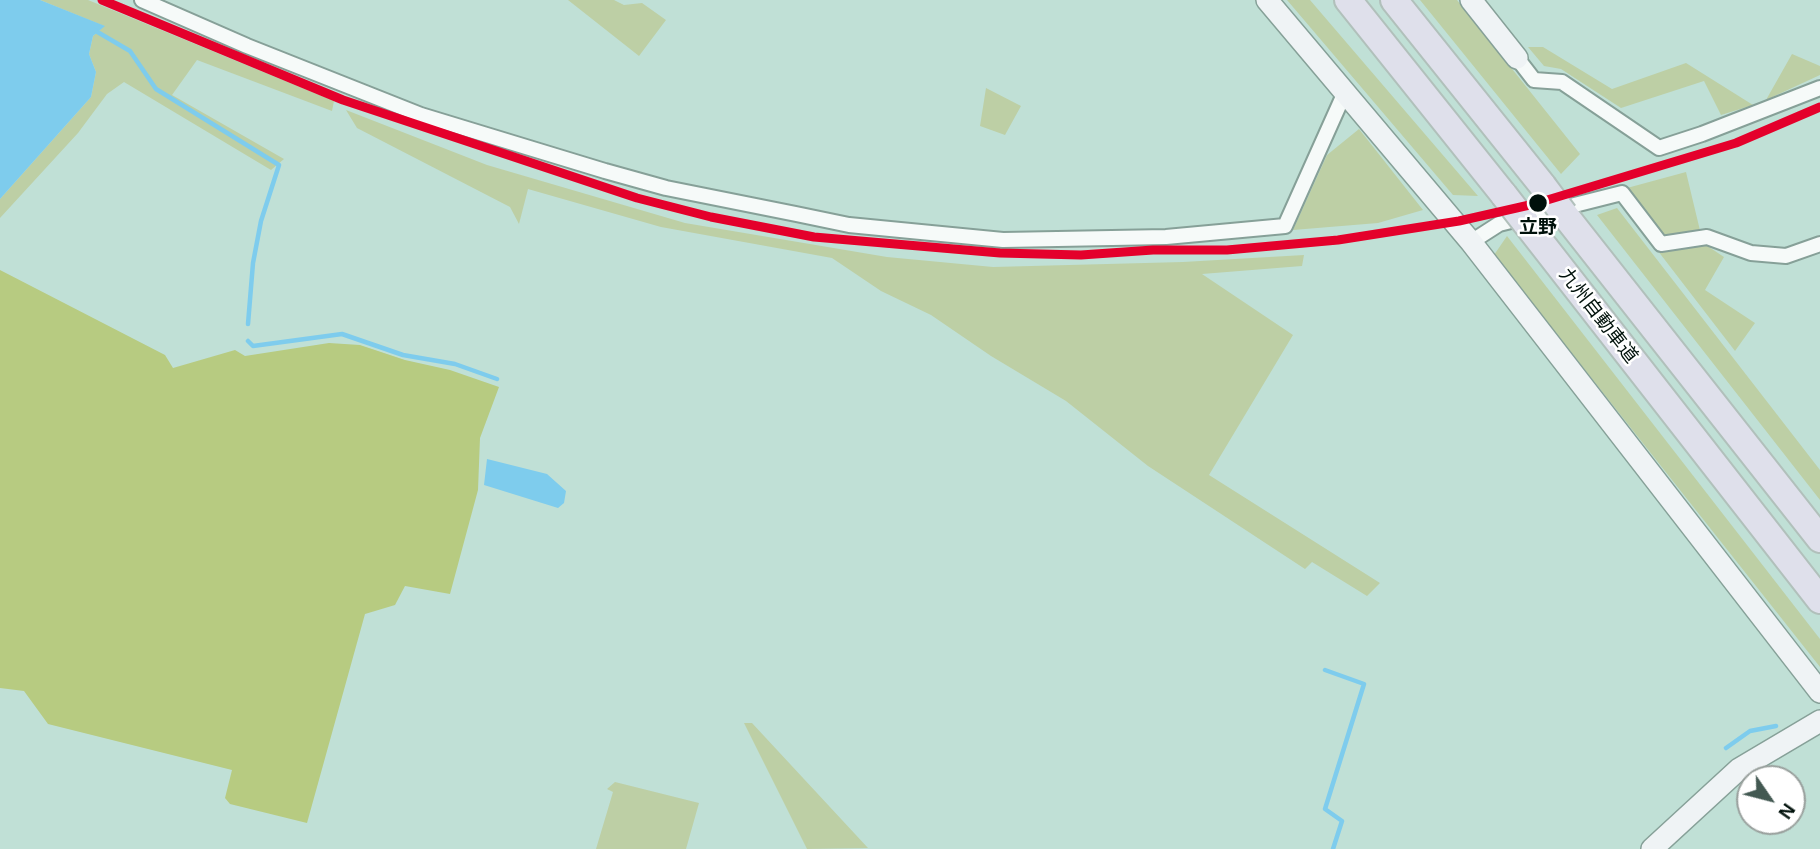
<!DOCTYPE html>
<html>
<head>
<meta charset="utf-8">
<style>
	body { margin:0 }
	#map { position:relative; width:1820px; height:849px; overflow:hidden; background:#c0e0d6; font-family:Arial,sans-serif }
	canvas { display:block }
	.north { position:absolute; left:1736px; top:765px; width:70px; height:70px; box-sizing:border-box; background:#fff; border:2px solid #99a09d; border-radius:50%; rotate:125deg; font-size:19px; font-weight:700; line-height:28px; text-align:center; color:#00110b }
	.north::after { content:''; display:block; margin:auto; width:24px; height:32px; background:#435952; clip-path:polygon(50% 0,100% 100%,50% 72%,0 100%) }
</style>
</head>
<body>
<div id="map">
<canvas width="1820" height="849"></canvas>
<div class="north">N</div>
</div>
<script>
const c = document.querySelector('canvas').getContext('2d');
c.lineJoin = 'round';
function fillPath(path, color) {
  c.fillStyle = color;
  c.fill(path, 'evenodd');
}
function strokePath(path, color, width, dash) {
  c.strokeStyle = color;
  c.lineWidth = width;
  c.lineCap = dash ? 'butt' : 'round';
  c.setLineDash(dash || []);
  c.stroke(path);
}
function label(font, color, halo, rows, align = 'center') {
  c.font = font + ' Arial,"Noto Sans JP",sans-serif';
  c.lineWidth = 5;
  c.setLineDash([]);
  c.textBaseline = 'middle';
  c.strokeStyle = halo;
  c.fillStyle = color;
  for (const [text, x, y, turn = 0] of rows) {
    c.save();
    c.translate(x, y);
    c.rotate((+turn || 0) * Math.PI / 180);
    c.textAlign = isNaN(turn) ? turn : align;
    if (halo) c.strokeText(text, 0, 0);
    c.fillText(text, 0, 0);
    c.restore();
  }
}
fillPath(new Path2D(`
	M40 0H88L334 101 332 111 197 60 172 95 284 159 271 170 124 82 107 94 78 133 0 218V199L91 97 96 72 89 54 93 36 104 26Z
	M568 0H614L624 5 642 3 666 20 639 56Z
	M1287 0H1310L1478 196 1453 195Z
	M1420 0H1457L1580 154 1561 174Z
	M1528 47H1543L1612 89 1686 63 1753 105 1721 115 1704 81 1621 108 1561 69 1544 66Z
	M1792 54 1820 66V75L1766 100Z
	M986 88 1021 106 1005 135 980 126Z
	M346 110 487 165 685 223 887 257 993 267 1183 262 1304 255 1302 266 1202 274 1293 335 1209 475 1380 583 1367 596 1312 562 1305 569 1148 466 1066 401 991 356 931 315 881 291 832 258 661 227 528 189 519 224 510 207 357 128Z
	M1359 129 1423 210 1378 223 1293 230 1327 155Z
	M1686 172 1703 243 1724 257 1705 290 1755 323 1735 351 1658 251 1669 247 1627 188Z
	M1617 208 1820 470V500L1597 215Z
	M1507 236 1820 639V667L1494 255Z
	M744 723H752L868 848 807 849Z
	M615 782 699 803 686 849H596L613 792 607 789Z`), '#bdcfa5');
fillPath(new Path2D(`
	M0 270 165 355 173 368 235 350 245 356 329 343 360 345 405 360 450 370 499 387 480 438 478 490 450 594 405 586 395 605 365 614 307 823 230 804 225 798 232 770 48 724 24 691 0 688Z`), '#b7cb81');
fillPath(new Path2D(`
	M0 0H40L105 26 93 36 89 54 96 72 91 97 0 199Z
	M487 459 547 474 566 491 564 503 558 508 484 485Z`), '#7ecced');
strokePath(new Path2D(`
	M94 30 130 51 156 89 279 165 261 221 253 263 248 324
	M248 341 253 346 342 334 403 355 455 364 497 379
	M1325 670 1364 684 1325 809 1342 821 1333 849
	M1726 748 1750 731 1776 726`), '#7ecced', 4.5);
const street = new Path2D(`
	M142 0 247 46 421 115 605 171 666 188 796 214 849 225 1003 240 1166 237 1285 226 1345 92
	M1517 58 1534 80 1562 82 1659 148 1702 134 1820 88
	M1471 242 1499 224 1622 193 1661 244 1707 237 1751 253 1786 256 1820 244`);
const secondary = new Path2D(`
	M1267 0 1471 242 1820 692
	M1471 0 1517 58
	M1652 849 1739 769 1820 721`);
const highway = new Path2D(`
	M1348 0 1504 195
	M1394 0 1543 186
	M1564 214 1820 539
	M1525 222 1820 600`);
strokePath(street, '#86a098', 18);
strokePath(secondary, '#86a098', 24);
strokePath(highway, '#b1c0bb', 30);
strokePath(street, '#f6faf9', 14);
strokePath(secondary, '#eff3f5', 21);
strokePath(highway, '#dfe0eb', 26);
const highwayBridge = new Path2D(`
	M1543 186 1564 214
	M1504 195 1525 222`);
strokePath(highwayBridge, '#b1c0bb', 30, []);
strokePath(highwayBridge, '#dfe0eb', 26);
strokePath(new Path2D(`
	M102 0 343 100 637 198 711 217 814 237 1000 253 1081 255 1153 250H1227L1338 240 1459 221 1534 204 1736 143 1820 107`), '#e4002b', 9);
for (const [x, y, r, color] of [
	[1538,203,10,"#00110b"]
]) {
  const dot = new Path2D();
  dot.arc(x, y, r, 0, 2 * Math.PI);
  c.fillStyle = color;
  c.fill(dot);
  strokePath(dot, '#fff', 2.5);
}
label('bold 19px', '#00110b', '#fff', [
	["立野",1538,228]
]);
label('19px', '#00110b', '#fff', [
	["九州自動車道",1598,316,52]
]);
</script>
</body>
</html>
